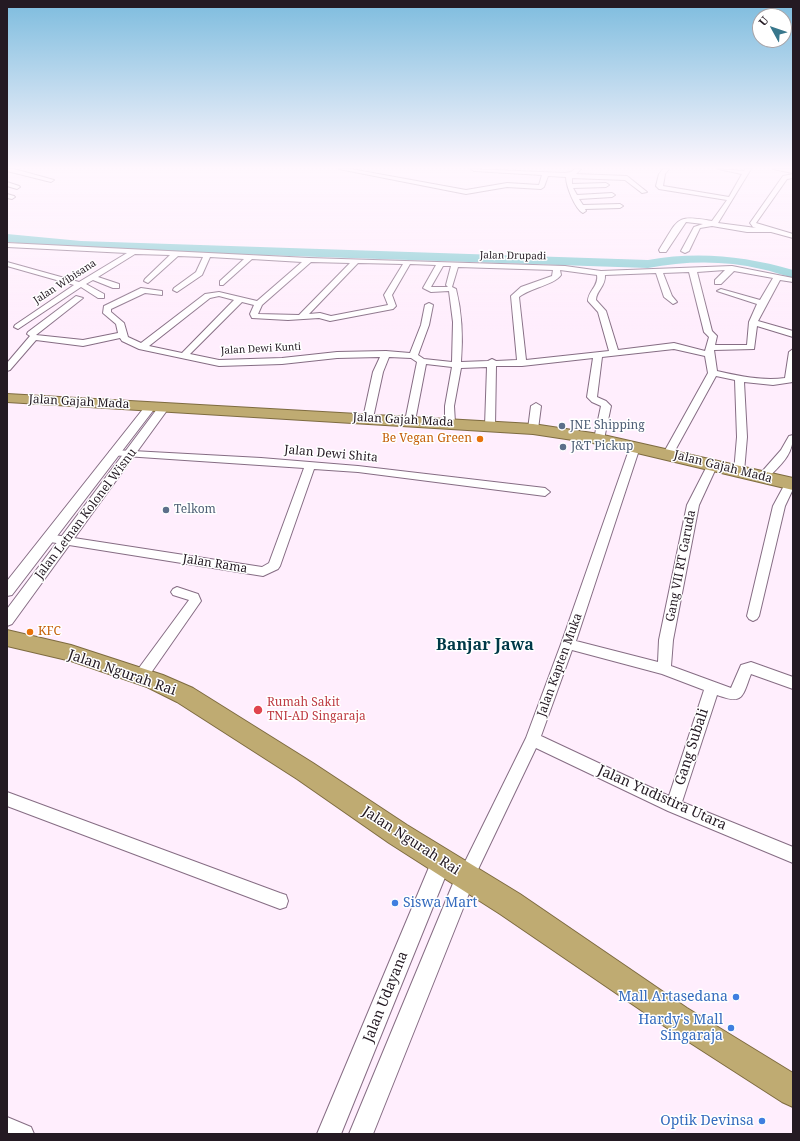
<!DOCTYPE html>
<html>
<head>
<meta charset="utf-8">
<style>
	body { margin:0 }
	#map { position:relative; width:800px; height:1141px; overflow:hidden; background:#ffeefd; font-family:"Noto Serif",serif }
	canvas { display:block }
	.frame { position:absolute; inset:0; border:8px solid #241a23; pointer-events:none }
	.north { position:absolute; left:752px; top:8px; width:40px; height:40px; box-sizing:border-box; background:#fff; border:1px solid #a7a3a7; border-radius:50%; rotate:310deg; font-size:11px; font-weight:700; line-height:16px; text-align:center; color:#241a23 }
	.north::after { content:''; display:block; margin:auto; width:14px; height:18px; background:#38778c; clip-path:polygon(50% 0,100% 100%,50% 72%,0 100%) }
</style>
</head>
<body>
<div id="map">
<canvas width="800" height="1141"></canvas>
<div class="frame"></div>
<div class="north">U</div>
</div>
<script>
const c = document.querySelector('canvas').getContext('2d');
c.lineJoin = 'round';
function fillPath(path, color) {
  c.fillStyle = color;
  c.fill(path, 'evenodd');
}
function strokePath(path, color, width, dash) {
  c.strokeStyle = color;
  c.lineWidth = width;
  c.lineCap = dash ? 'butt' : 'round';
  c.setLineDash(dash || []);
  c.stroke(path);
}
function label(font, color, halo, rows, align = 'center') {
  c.font = font + ' "Noto Serif",serif';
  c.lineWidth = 3;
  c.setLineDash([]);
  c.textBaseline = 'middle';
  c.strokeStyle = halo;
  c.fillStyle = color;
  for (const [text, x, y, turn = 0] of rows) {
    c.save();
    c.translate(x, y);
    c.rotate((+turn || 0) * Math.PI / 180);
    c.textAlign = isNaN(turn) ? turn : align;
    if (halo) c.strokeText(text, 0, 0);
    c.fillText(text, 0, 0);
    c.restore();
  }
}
fillPath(new Path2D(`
	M7 234 81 241 648 260C698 251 745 256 793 270V278C782 275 772 271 761 269 724 260 684 261 648 268L81 249 7 242Z`), '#7cc9cf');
const minor = new Path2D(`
	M7 169H14L54 180 51 182 7 171Z
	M339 169H351L466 190 507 183 539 185 542 175 474 171 471 169 565 173 571 172 575 169H581L576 174 627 176 647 192 642 193 625 180 572 178V184L606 183 609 185 606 187 573 188 577 195 612 193 615 195 612 197 579 199 583 205 620 204 623 206 620 208 585 209 586 211 583 213C575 209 566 186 566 177L548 176 544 187 541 189 507 187 466 194Z
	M663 169H669L665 174 663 186 729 197 742 174 718 169 744 171 745 169H751L718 223 756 228 753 227 750 223 783 176 793 174V178L787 179 756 223 793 234V238L771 232H747L712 226 700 228 689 251 685 253 681 251 694 227 703 224 686 222 666 252H660L659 250C679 219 674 214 712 221L727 200 659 189 656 186 659 174Z
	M773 169H793V173Z
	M7 182 19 186 20 187 17 189 7 186Z
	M7 194 14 196 15 197 12 199 7 198Z
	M7 243 309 258 565 266 601 271 732 266 793 278V282L780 280 758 321 793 331V337L757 326 754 349 714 350 717 371C739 376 762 381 785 378L789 352 793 349V382L773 385 744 382 747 437 744 472 739 475 734 472 737 437 735 380 716 376 672 456 668 457 663 454 708 373 705 356 674 349 602 357 597 397 606 401 611 406 604 439 599 442 594 439 601 406 592 402 587 397 593 358 522 366H496L495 426 490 429 485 426 487 367 461 368 454 406 455 423 450 426 445 423V406L452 367 426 364 415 421 410 424 405 421 417 362 411 358 389 357 383 372 373 418 368 421 363 418 373 372 380 357 337 358 282 364 219 366 139 349 122 341 120 338 83 346 36 340 10 370 7 371V363L30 336 27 334 28 332 76 296 83 298 36 335 83 340 118 333 116 324 103 313 104 306 141 288 162 291V295L145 293 111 309V312L124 323 128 337 141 343 205 294 219 292 257 301 302 262 252 259 223 285H220V281L244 259 210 257 202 275 177 292 173 290 174 288 196 272 203 257 178 256 148 283 144 281 145 279 170 255 135 254 98 277 119 284V288H113L93 280 86 284 104 294V298H98L81 287 18 329 14 327 15 325 74 285 7 266V262L79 282 127 253 7 247ZM311 262 350 263 299 315 258 314 262 305ZM358 263 403 264 384 295 388 305 331 316 320 313 309 314ZM410 264 436 265 423 288 431 292 449 291 453 322 452 362 424 359 418 355 429 325 433 305 429 303 425 305 421 325 410 353 386 351 337 352 282 358 219 360 190 354 242 302 254 305 250 314 252 318 288 320 319 318 330 321 393 309 396 306 392 295ZM443 266H451L446 285 448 287H431ZM458 267 553 270 552 276 521 287 511 296 517 360 496 361 492 359 488 361 461 362C463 337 462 313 456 289L452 287ZM560 270 597 275C599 286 588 291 588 301L598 312 609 351 526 360 519 297C530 288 554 285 561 275ZM725 270 715 280V284H721L734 271 773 278 760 300 721 289 717 291 757 304 749 322 747 345H715L717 336 712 331 697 272ZM689 272 704 332 709 337 705 351 674 343 618 350 606 311 596 300C596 291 606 286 605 275L656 273 664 297 673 304 677 302 672 296 663 273ZM219 296 234 300 182 353 149 346 210 298Z
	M536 403 541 406 538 429 533 432 528 429 531 406Z
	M793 435C793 456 780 465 767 479H759L758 477 759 475 781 450 789 436Z
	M635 444 640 447 576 641 658 662 659 640 687 505 708 464H716L717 466 699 505 673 640 671 666 731 688 741 665 751 662 793 677V689L751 674C742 697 744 705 717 695L682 802 793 847V863L668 811 536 748 472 882 466 884 460 882 458 876 526 738 561 644 630 447ZM572 650 662 674 704 690 669 796 541 736Z
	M114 450 261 458 358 466 545 488 550 492 545 496 358 472 314 469 280 566 278 569 263 576 44 541 42 538 44 535 48 534 262 567 269 563 304 468 110 455 109 453 110 451Z
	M790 481H793V489L785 506 759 616 757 619 753 621 749 619 747 616 773 506 786 482Z
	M177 587 198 594 201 601 146 680 141 682 136 680 134 676 136 672 189 600 173 595 171 592 173 589Z
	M7 792 280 893 286 895 288 901 286 907 280 909 7 806Z
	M7 1117 31 1127 34 1134H7Z`);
const tertiary = new Path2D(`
	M151 403 157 406 155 408 12 595 7 596V581L147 404Z
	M164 404 170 407 168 409 12 624 7 626V609L160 405Z
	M442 850 449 853 452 860 341 1134H317L435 853Z
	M466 866 473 869 476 876 373 1134H349L459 869Z`);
const trunk = new Path2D(`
	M7 394 533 424 599 434 793 478V490L599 444 533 434 7 402Z
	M7 630 71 645 163 675 193 688 313 763 407 825 520 894 687 1008 793 1073V1107L782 1102 667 1028 500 914 389 843 297 779 177 702 147 687 71 661 7 646Z`);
strokePath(minor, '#866d84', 2);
strokePath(tertiary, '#866d84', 2);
strokePath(trunk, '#7e6b40', 2);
fillPath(minor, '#fff');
fillPath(tertiary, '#fff');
fillPath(trunk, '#bfab72');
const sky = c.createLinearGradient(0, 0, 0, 329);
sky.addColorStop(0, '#7dbcde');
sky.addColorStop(0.51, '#fff7fe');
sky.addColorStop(1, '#fff7fe00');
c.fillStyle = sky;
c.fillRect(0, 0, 800, 329);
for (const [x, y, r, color] of [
	[562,426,4,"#5c6f8a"],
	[480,439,4,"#e8710a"],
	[563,447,4,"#5c6f8a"],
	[166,510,4,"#5c6f8a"],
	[30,632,4,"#e8710a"],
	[258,710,5,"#e0444e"],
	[395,903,4,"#3f7fe0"],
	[736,997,4,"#3f7fe0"],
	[731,1028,4,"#3f7fe0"],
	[762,1121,4,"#3f7fe0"]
]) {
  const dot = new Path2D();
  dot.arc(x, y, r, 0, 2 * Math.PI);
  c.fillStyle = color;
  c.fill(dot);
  strokePath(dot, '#fff', 1.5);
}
label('10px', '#241a23', '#fff', [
	["Jalan Drupadi",513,256,1],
	["Jalan Wibisana",65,282,-33],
	["Jalan Dewi Kunti",261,349,-3]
]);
label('12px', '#241a23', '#fff', [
	["Jalan Gajah Mada",79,402,3],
	["Jalan Gajah Mada",403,420,3],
	["Jalan Dewi Shita",331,454,5],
	["Jalan Gajah Mada",723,467,14],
	["Jalan Letnan Kolonel Wisnu",86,514,-53],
	["Jalan Rama",215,564,9],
	["Gang VII RT Garuda",681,566,-79],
	["Jalan Kapten Muka",560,665,-70]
]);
label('12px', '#4e5e75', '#fff', [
	["JNE Shipping",570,426],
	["J&T Pickup",571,447],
	["Telkom",174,510]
], 'left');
label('12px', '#c56008', '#fff', [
	["Be Vegan Green",472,439],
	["KFC",38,632,"left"]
], 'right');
label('12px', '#be3a42', '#fff', [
	["Rumah Sakit",267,703],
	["TNI-AD Singaraja",267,717]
], 'left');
label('14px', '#241a23', '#fff', [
	["Jalan Ngurah Rai",122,673,19],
	["Gang Subali",692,747,-72],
	["Jalan Yudistira Utara",662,798,24],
	["Jalan Ngurah Rai",411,841,33],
	["Jalan Udayana",386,997,-68]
]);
label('14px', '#366cbe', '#fff', [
	["Siswa Mart",403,903,"left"],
	["Mall Artasedana",728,997],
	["Hardy's Mall",723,1020],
	["Singaraja",723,1036],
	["Optik Devinsa",754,1121]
], 'right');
label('bold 16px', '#003948', '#fff', [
	["Banjar Jawa",485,645]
]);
</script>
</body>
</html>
